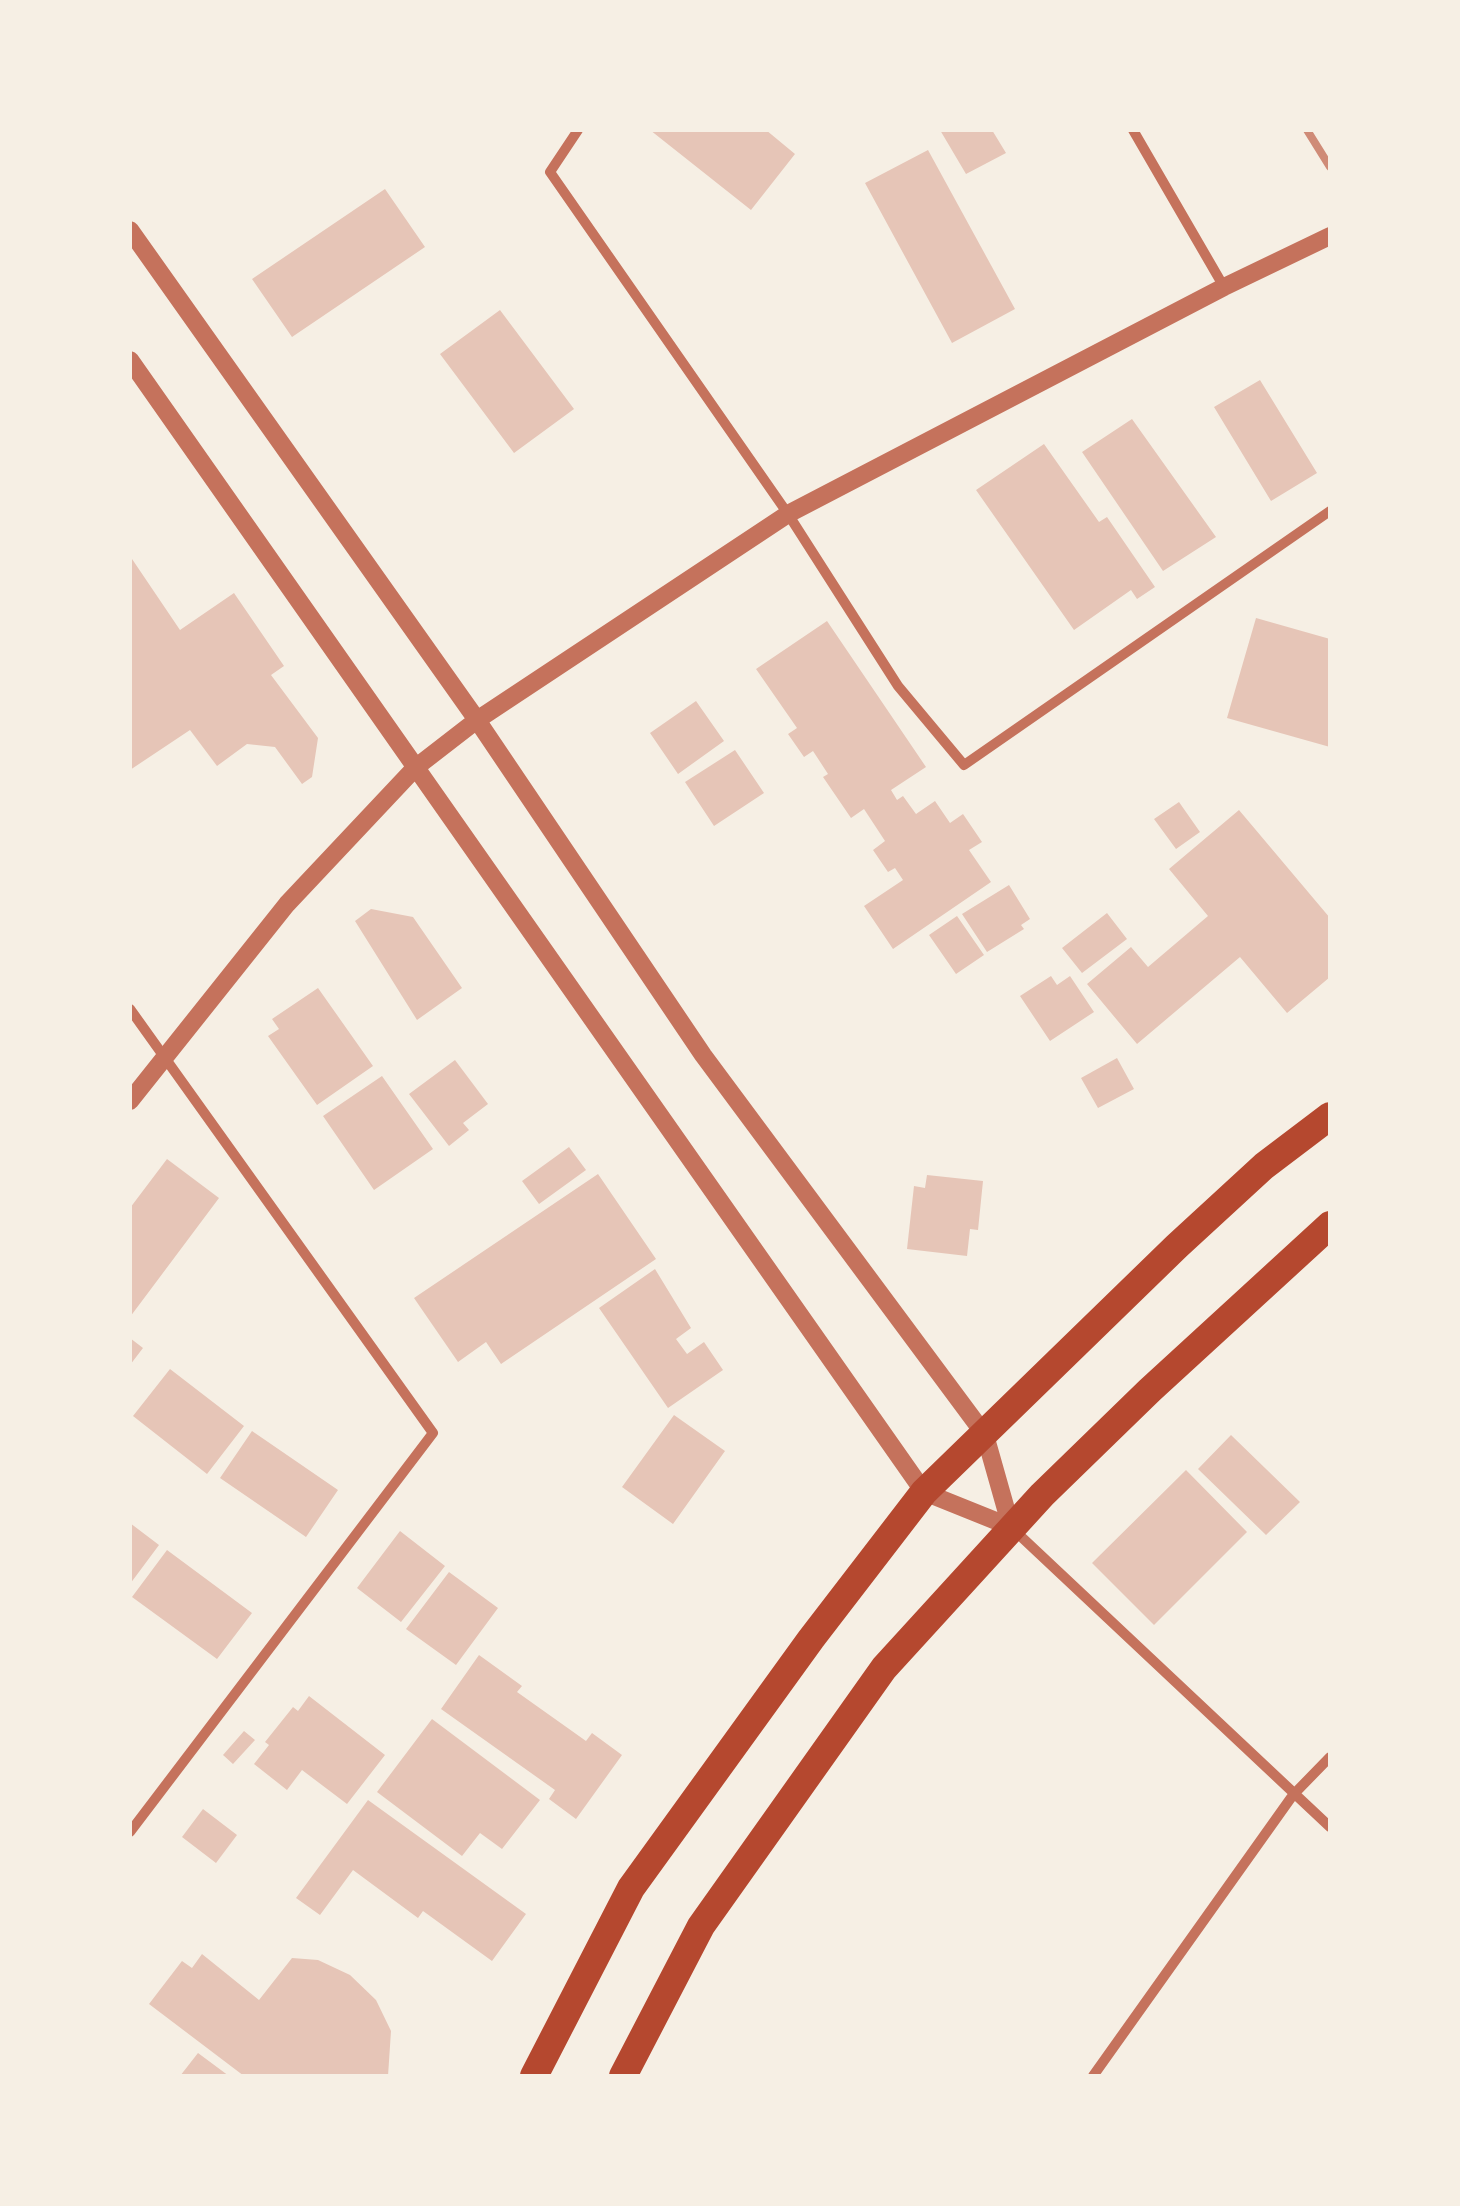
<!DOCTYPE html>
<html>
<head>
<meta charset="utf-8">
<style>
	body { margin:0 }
	#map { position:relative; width:1460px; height:2206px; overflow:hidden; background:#f6efe4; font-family:Montserrat,sans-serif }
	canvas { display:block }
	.frame { position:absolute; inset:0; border:132px solid #f6efe4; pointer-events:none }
</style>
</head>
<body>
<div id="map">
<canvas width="1460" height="2206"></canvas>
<div class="frame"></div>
</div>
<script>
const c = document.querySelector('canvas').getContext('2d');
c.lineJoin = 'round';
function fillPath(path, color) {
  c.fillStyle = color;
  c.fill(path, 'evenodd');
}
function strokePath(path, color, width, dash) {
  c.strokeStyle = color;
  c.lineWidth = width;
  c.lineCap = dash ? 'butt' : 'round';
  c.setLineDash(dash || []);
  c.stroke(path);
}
fillPath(new Path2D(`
	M650 130H766L795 154 751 210Z
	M940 130H992L1006 153 966 174Z
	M928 150 1015 309 952 343 865 183Z
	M385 189 425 247 292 337 252 279Z
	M500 310 574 409 514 453 440 354Z
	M1260 380 1317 473 1271 501 1214 407Z
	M1132 419 1216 537 1163 571 1082 452Z
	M1044 444 1099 522 1107 517 1155 587 1137 599 1131 590 1074 630 976 490Z
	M130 556 180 630 234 593 284 666 271 675 318 738 312 777 302 784 275 747 247 744 217 766 190 730 130 770Z
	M1256 618 1330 639V747L1227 718Z
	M827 621 926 767 891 790 897 800 903 796 916 814 935 801 950 823 963 814 982 842 969 850 991 882 893 949 864 906 903 880 895 868 888 872 873 850 885 841 864 809 851 818 823 777 828 774 813 751 804 757 788 734 797 728 756 669Z
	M696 701 724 741 678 774 650 733Z
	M735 750 764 793 714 826 685 782Z
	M1179 802 1200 832 1176 849 1154 819Z
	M1239 810 1330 918V977L1287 1013 1240 957 1137 1044 1087 984 1131 947 1148 967 1208 916 1169 869Z
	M1009 885 1030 919 1021 925 1024 929 987 952 962 914Z
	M371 909 413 917 462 988 417 1020 355 921Z
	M1107 913 1127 939 1082 973 1062 948Z
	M957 916 984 955 956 974 929 935Z
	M1051 976 1057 985 1070 976 1094 1012 1050 1041 1020 996Z
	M318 988 373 1066 317 1105 268 1036 279 1029 272 1019Z
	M1117 1058 1134 1089 1098 1108 1081 1078Z
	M455 1060 488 1104 463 1123 469 1130 449 1146 409 1094Z
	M382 1076 433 1149 374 1190 323 1116Z
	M569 1147 586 1170 539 1204 522 1181Z
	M167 1159 219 1198 130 1317V1208Z
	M598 1174 656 1259 501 1364 486 1342 458 1362 414 1298Z
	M927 1175 983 1181 978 1230 970 1229 967 1256 907 1249 914 1186 925 1188Z
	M655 1269 691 1328 676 1339 687 1354 704 1342 723 1370 668 1408 599 1308Z
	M130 1338 143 1348 130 1365Z
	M170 1369 244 1426 207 1474 133 1416Z
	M674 1415 725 1451 673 1524 622 1487Z
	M252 1431 338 1490 306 1537 220 1478Z
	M1231 1435 1300 1502 1266 1535 1198 1469Z
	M1186 1470 1247 1532 1154 1625 1092 1563Z
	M130 1523 159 1545 130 1584Z
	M400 1531 445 1566 401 1622 357 1588Z
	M167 1550 252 1613 217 1659 132 1597Z
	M449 1572 498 1608 456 1665 406 1629Z
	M479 1655 522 1686 517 1692 586 1741 592 1733 622 1755 576 1819 549 1799 555 1790 441 1709Z
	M309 1696 385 1755 347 1804 302 1770 287 1790 254 1764 269 1745 265 1742 293 1707 298 1711Z
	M432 1719 540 1800 502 1849 480 1833 462 1856 377 1792Z
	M244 1731 255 1740 233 1764 223 1755Z
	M368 1800 526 1914 492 1961 423 1911 418 1918 353 1870 320 1915 296 1898Z
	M203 1809 237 1835 216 1863 182 1837Z
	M202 1954 259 2000 292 1958 318 1960 350 1975 376 2000 391 2031 388 2076H244L149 2004 182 1961 192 1968Z
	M198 2053 229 2076H180Z`), '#e6c5b7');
strokePath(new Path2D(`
	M578 130 550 172 788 514 898 686 964 765 1330 511
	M1133 130 1224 287
	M130 1009 433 1433 130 1832
	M1014 1530 1330 1827
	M1093 2076 1293 1795 1330 1757`), '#c5725c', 10);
strokePath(new Path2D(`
	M130 230 477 720 703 1055 985 1435 1011 1527
	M130 360 924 1492 1011 1527
	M130 1101 287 904 415 768 477 720 788 514 1224 287 1330 236`), '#c5725c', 18);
strokePath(new Path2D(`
	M534 2076 631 1888 811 1639 924 1492 1177 1246 1264 1166 1330 1116
	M623 2076 701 1926 884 1668 1042 1495 1150 1390 1330 1225`), '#b5482f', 28);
strokePath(new Path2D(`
	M1307 130 1330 167`), '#cf8b77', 8);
</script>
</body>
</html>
